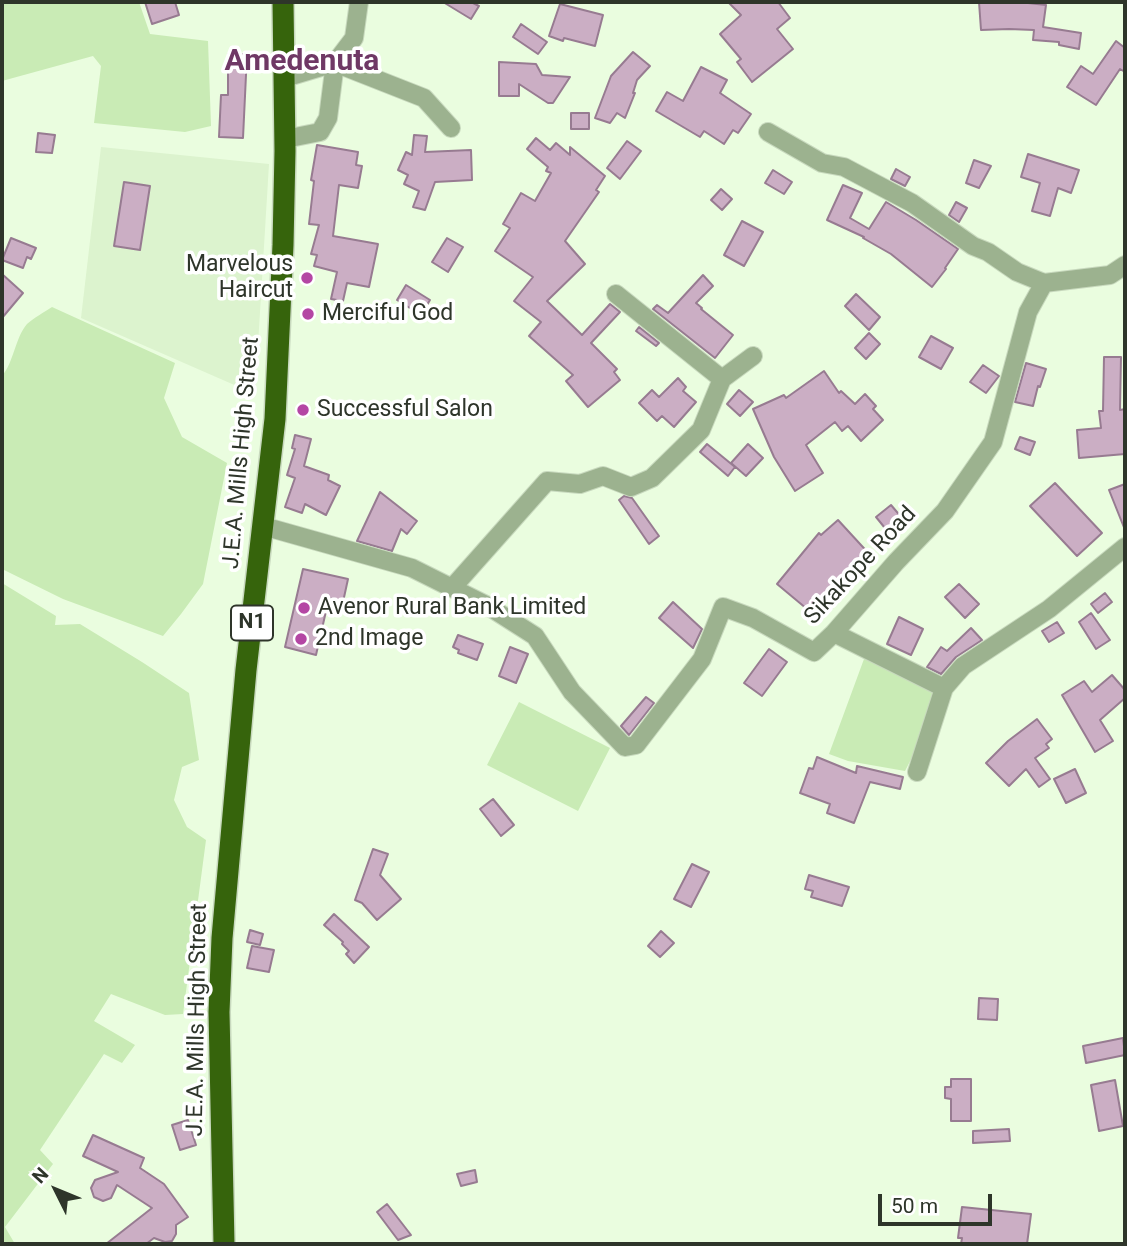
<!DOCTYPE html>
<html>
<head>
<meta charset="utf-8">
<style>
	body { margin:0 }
	#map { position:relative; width:1127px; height:1246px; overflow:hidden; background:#eafddf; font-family:Roboto,sans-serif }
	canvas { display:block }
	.frame { position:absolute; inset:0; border:4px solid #2e352a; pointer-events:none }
	.north { position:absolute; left:21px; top:1155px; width:70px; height:70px; -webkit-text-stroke:5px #fff; paint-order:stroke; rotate:313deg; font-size:19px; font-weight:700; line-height:28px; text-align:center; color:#2e352a }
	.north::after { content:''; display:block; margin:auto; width:24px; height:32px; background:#2e352a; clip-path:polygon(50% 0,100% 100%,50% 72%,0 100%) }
	.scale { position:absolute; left:878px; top:1194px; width:114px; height:32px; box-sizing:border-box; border:4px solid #2e352a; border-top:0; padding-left:9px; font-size:21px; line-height:24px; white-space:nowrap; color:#2e352a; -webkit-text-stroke:5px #fff; paint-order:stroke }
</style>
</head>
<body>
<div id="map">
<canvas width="1127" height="1246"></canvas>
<div class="frame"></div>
<div class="north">N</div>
<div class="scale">50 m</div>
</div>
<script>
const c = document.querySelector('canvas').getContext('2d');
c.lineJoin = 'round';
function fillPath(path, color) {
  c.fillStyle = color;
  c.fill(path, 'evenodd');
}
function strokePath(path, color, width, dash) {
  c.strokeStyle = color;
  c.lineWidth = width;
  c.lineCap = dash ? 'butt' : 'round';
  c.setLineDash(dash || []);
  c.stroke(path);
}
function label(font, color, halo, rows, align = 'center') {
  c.font = font + ' Roboto,sans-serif';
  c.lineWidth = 7;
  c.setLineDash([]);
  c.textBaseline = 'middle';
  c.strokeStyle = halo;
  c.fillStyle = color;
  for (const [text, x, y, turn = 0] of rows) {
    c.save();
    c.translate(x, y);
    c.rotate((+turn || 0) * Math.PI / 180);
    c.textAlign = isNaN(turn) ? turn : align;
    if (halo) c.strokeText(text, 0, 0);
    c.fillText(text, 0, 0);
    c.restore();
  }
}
fillPath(new Path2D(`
	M101 147 269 164 255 394 81 318Z`), '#dcf3ce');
fillPath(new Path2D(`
	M2 2H139L150 34 208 41 211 126 185 132 94 123 101 66 93 56 2 81Z
	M52 307 175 363 164 398 182 437 227 463 203 584 181 614 163 636 63 599 2 569V376C14 362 15 338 27 324 34 318 44 312 52 307Z
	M2 583 56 616 55 625 80 624 142 662 189 693 199 760 182 767 174 800 187 827 206 840 183 1014 165 1015 111 994 94 1021 135 1045 122 1063 104 1054 40 1150 53 1164 5 1227 15 1244H2Z
	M864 659 935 688 926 730 905 771 848 761 829 754Z
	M519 702 610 748 578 811 487 765Z`), '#c9ebb5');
const building = new Path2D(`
	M145 2H175L179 15 152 24Z
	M443 2H471L479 6 471 19Z
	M728 2H778L790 18 777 29 793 49 752 82 737 62 741 59 720 34 741 15Z
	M979 2H1029L1028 3 1046 5 1043 27 1081 33 1079 49 1059 45V42L1033 40 1034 30 1009 29 981 30Z
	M560 4 603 15 595 46 564 38 563 41 549 36Z
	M521 24 547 42 538 54 513 37Z
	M1116 41 1125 48V72L1120 69 1096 105 1067 87 1081 66 1093 74Z
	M633 52 650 66 637 80 633 93H635L625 118 617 113 610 123 595 118 611 76Z
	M228 54H247L243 138 219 137 221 95H228Z
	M499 62 536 64 542 75 570 77 553 103H548L519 84V96H499Z
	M701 67 727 80 720 93 751 114 738 133 733 130 724 144 704 131 700 137 656 111 667 92 683 101Z
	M571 113H589V129H571Z
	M38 133 55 135 52 153 36 152Z
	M414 135 427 136 425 152 471 150 472 180 435 182 425 210 413 207 419 191 404 184 408 175 398 170 406 152 412 155Z
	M536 138 550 150 556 143 570 155V147L605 176 596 190 599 192 565 241 585 264 547 301 582 335 610 304 620 312 591 343 617 369 614 372 620 380 588 407 566 381 573 375 529 336 541 322 514 301 533 277 495 251 510 228 503 224 521 193 535 201 551 173 546 171 548 167 527 149Z
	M627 141 641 151 620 179 607 168Z
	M317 145 358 152 356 165 362 166 358 188 339 185 333 236 378 244 369 287 347 283 343 301 331 299 337 272 314 266 317 255 311 254 319 225 309 224 314 181 311 180Z
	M1028 154 1079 170 1071 193 1058 188 1050 216 1032 211 1040 183 1021 177Z
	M974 160 991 166 979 188 966 183Z
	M896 169 910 177 905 186 891 179Z
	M773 170 792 182 784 194 765 183Z
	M124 182 150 186 140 250 114 246Z
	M843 185 862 193 850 218 869 229 886 202 916 220 958 249 945 268 946 269 932 287 891 254 863 238 864 237 827 220Z
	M721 189 732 199 722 210 711 200Z
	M956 202 967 208 959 222 949 215Z
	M742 221 763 232 744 266 724 255Z
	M11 238 36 248 31 259 27 257 23 268 2 260Z
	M447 238 463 247 448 272 432 262Z
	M2 274 23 293 2 318Z
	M703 275 713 286 696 303 702 308 701 309 733 335 715 358 653 309 657 305 668 313Z
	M406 285 430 300 421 315 397 300Z
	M856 294 880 317 869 330 845 306Z
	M639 327 659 343 656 346 636 331Z
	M869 333 880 344 866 359 855 348Z
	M931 336 953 348 941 369 919 357Z
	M1104 357H1121L1120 410 1125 409V454L1079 458 1077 430 1101 428 1099 411H1103Z
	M1026 363 1046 369 1040 387 1038 386 1033 406 1015 402Z
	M983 365 999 376 986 393 970 382Z
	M824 371 839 393 841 391 855 404 865 394 876 406 873 409 883 420 861 441 848 426 842 431 835 422 806 445 823 473 795 491 774 457 753 409 784 395 786 398Z
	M678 378 686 387 683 391 696 402 674 427 662 416 657 421 639 403 652 390 659 397Z
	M739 390 753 402 740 416 727 404Z
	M295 435 311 439 304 466 329 475 328 480 340 486 326 515 305 504 302 513 285 507 295 478 287 475 295 449 292 448Z
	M1020 437 1035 442 1030 455 1015 449Z
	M707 444 735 467 728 476 700 452Z
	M748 444 763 458 746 476 731 463Z
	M1055 483 1102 533 1077 556 1030 506Z
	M1125 484V530L1109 490Z
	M380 492 417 521 407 534 401 529 392 551 357 541Z
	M624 496 632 498 659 536 649 544 619 500Z
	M891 505 908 525 893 538 876 517Z
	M838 520 872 557 856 571 822 613 811 604 807 609 777 584 819 533 821 535Z
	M303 569 348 579 343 602 329 598 316 655 285 647Z
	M959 584 979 604 965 618 945 597Z
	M1105 593 1112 602 1098 613 1091 604Z
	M673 602 702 629 693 648 659 618Z
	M1091 613 1110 640 1096 649 1079 622Z
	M899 617 923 629 911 655 887 644Z
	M1057 622 1064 633 1049 642 1042 631Z
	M971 628 982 640 956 657 941 674 927 667 941 647 947 651Z
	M458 635 483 644 477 660 458 653 459 650 453 647Z
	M510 647 528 654 516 683 499 676Z
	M769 649 787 662 762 696 744 683Z
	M1112 675 1125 690V698L1100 720 1113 741 1095 752 1062 695 1084 681 1092 692Z
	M646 697 654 703 629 735 621 726Z
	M1037 719 1052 739 1046 744 1049 748 1035 758 1050 779 1039 787 1026 769 1009 786 986 763 1008 741Z
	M817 757 856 773 857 766 903 777 900 789 870 782 854 823 827 813 830 804 800 793 809 768 813 769Z
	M1075 769 1086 793 1066 803 1054 779Z
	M493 799 514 825 501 836 480 809Z
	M373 849 388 854 380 875 401 899 377 920 362 903 355 900Z
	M692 864 709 872 691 907 674 899Z
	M809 875 849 887 842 906 811 897 813 891 805 889Z
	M334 914 369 947 354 963 346 954 349 951 342 944 343 942 324 925Z
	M250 930 263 934 260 945 247 942Z
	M661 931 674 943 660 957 648 946Z
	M252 946 274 950 269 972 247 968Z
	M979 998 998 999 997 1020 978 1019Z
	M1123 1038 1125 1055 1086 1063 1083 1046Z
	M951 1079H971V1121H951V1099L945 1098V1087H951Z
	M1115 1080 1123 1126 1099 1131 1091 1085Z
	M188 1120 196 1145 180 1150 172 1125Z
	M1009 1129 1010 1141 973 1143V1131Z
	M93 1135 144 1158 140 1168 164 1184 188 1217 176 1225V1234L172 1241 165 1242 154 1238 146 1244H106L152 1208 117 1185 111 1198 103 1201 94 1197 91 1188 95 1180 118 1172 83 1156Z
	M475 1170 477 1182 461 1186 457 1174Z
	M387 1204 411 1235 398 1240 377 1212Z
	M962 1207 1031 1214 1027 1244H961L962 1238H958Z`);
fillPath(building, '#cbaec4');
strokePath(building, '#977b91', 2);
const minor = new Path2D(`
	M285 78 335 63 354 38 359 2
	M768 132 822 163 844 167 912 203 973 246 988 252 1017 272 1044 283
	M285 139 320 132 328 118 335 63 424 98 451 128
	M616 294 722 379
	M263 526 412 568 488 606 535 636 572 692 625 747 636 745 702 659 723 607 753 618 814 652 834 633 896 562 945 511 993 442 1028 312 1044 283 1110 275 1125 265
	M452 588 547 481 580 484 603 476 631 487 652 478 701 430 722 379 753 356
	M834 633 944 688 963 666 1049 609 1125 547
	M917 772 944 688`);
const highway = new Path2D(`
	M224 1244 219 1012 222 938 246 670 275 419 283 245 285 151 283 2`);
strokePath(minor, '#c8d9be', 20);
strokePath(highway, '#c8d9be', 24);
strokePath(minor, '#9cb28f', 18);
strokePath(highway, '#36640c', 21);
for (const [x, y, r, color] of [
	[307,278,7,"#b446a4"],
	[308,314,7,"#b446a4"],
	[303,410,7,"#b446a4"],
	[304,608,7,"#b446a4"],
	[301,639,7,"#b446a4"]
]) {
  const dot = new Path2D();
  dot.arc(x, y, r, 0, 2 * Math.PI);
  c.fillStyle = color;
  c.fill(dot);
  strokePath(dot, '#fff', 2.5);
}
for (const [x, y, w] of [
	[252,623,42]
]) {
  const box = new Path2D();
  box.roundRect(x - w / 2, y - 17.5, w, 35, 5);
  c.fillStyle = '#fff';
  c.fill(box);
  strokePath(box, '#2e352a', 2);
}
label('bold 21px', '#2e352a', null, [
	["N1",252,623]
]);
label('23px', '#2e352a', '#fff', [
	["Marvelous",293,265,"right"],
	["Haircut",293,291,"right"],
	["Merciful God",322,314],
	["Successful Salon",317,410],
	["Avenor Rural Bank Limited",318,608],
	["2nd Image",315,639]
], 'left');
label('23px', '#2e352a', '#fff', [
	["J.E.A. Mills High Street",242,453,-85],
	["Sikakope Road",861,566,-47],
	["J.E.A. Mills High Street",198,1020,-89]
]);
label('bold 30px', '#6f3865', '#fff', [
	["Amedenuta",302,62]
]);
</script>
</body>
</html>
